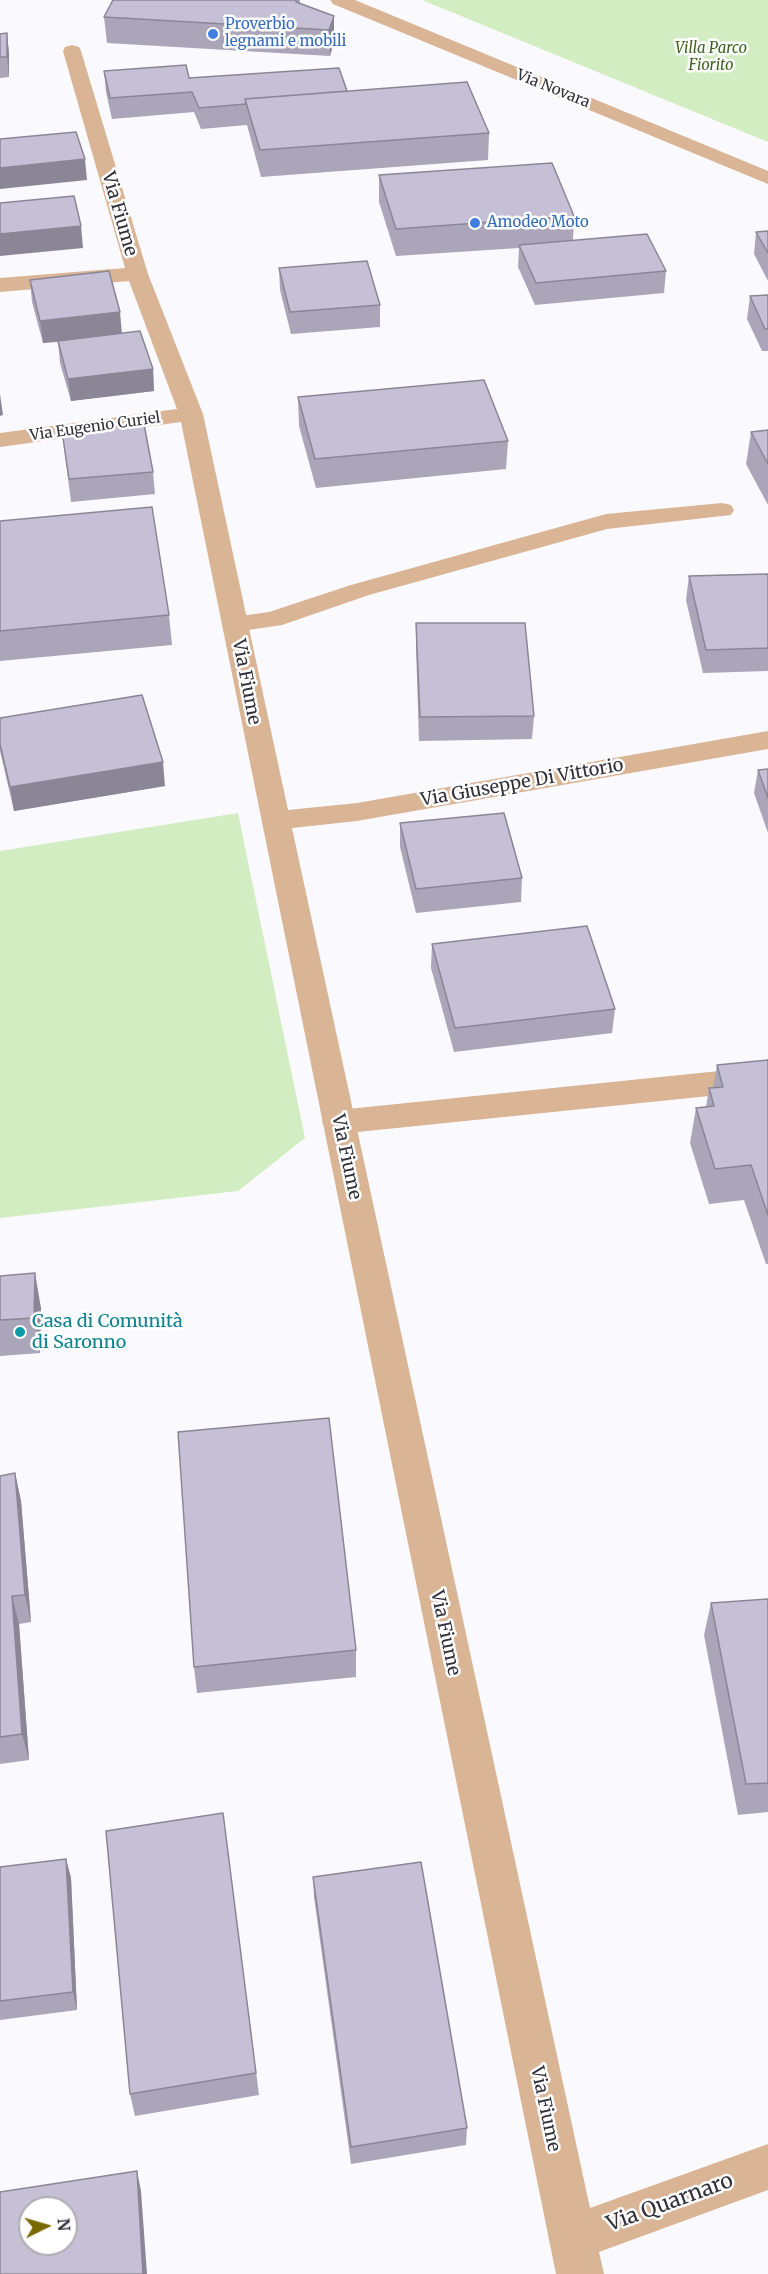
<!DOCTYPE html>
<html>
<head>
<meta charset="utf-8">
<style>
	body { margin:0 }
	#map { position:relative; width:768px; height:2274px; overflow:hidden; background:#faf9fe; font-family:Merriweather,serif }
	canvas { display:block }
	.north { position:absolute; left:18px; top:2196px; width:60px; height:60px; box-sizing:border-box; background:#fff; border:2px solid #adacaf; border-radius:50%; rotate:85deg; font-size:16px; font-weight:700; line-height:24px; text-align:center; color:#312f38 }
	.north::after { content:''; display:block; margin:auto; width:21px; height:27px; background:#796900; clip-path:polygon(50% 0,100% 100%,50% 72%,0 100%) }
</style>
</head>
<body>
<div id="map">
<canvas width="768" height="2274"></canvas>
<div class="north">N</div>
</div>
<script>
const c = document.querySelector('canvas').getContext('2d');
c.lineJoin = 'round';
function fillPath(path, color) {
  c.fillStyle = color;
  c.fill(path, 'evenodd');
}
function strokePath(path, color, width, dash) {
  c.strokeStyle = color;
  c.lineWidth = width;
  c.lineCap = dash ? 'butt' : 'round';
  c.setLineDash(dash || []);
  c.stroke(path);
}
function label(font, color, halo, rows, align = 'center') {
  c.font = font + ' Merriweather,serif';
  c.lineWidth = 5;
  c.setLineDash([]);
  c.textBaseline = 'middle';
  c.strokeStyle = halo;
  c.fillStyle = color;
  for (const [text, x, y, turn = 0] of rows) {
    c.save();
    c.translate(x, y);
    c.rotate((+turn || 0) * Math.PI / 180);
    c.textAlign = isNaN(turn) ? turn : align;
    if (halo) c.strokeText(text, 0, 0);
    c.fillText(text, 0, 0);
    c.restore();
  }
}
fillPath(new Path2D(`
	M422 0H768V142Z
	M238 813 305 1138 238 1191 0 1218V851Z`), '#d3edc3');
fillPath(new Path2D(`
	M722 503 731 505 734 510 731 515 607 529 369 595 282 625 235 632 226 630 222 624 226 618 269 612 351 585 606 514Z
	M768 1066V1090L338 1134 326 1131 322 1122 326 1113 338 1110Z`), '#dab595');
fillPath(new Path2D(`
	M330 0H355L768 171V184L333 4Z
	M72 45 79 47 81 51 148 274 203 414 288 810 357 803 768 731V749L357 821 292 828 590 2208 768 2144V2190L599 2252 604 2274H556L181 422 0 447V433L177 409 129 281 0 292V278L125 268 63 51 65 47Z`), '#dab595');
fillPath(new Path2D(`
	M113 0H300V3L334 16V42L330 56 107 43 104 17Z
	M7 33 9 54V77L0 78V34Z
	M104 71 347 91 489 133 488 160 261 177 247 125 201 129 194 112 112 119 106 92Z
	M379 175 574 216 573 240 666 271 664 293 535 305 518 267 519 248 396 256 379 202Z
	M768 231V281L754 254 756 232Z
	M279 268 380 305V327L291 334 280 290Z
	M30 280 122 333 153 369 154 391 71 401 60 363 58 342 43 343 32 302Z
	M768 295V351H762L747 319 750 296Z
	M298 397 508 441 506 469 316 488 299 426Z
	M768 430V505L746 464 751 432Z
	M62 431 153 472 155 494 71 502Z
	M0 521 169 615 172 645 0 661Z
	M768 574V671L703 673 686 600 689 576Z
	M416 623 534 716 532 739 419 741 416 647Z
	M0 718 165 786 14 811 0 751Z
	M768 769V833L754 793 758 770Z
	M400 823 522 878 521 902 416 913 400 847Z
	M432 944 615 1009 612 1033 454 1052 431 968Z
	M768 1060V1264H766L744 1200 709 1204 690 1143 696 1108 706 1107 709 1088H713L717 1065Z
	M0 1276 41 1308 40 1353 0 1356Z
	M15 1473 21 1501 31 1622 19 1624 29 1760 0 1764V1476Z
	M768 1599V1812L738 1815 704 1635 711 1603Z
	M356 1650V1677L197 1693 194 1667Z
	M223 1813 259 2095 135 2116 130 2094Z
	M66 1859 71 1878 77 2010 0 2020V1867Z
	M313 1877 467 2128 466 2145 351 2164 314 1897Z`), '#aaa5b8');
fillPath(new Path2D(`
	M334 16V42L330 56 329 30Z
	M7 33 9 54V77L7 57Z
	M85 159 87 180 0 189V168Z
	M81 226 83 248 0 256V234Z
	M120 312 122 334 43 343 40 321Z
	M153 369 154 391 71 401 68 379Z
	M0 394 3 415 0 416Z
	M163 762 165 786 14 811 10 787Z
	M35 1273 41 1308 40 1353 34 1318Z
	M15 1473 21 1501 31 1622 25 1595Z
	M12 1596 19 1624 29 1760 22 1734Z
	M66 1859 71 1878 77 2010 73 1992Z
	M137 2171 141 2191 147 2274H143Z`), '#8b8696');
const building = new Path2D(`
	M113 0H296V2L334 16 329 30 104 17Z
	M7 33V57H0V34Z
	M186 65 189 78 339 68 347 91 245 99 246 104 199 108 192 92 110 98 104 71Z
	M467 82 489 133 260 150 245 99Z
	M76 132 85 159 0 168V139Z
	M552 163 574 216 396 229 379 175Z
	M74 196 81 226 0 234V203Z
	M768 231V253L756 232Z
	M647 234 666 271 536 283 519 245Z
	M367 261 380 305 290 312 279 268Z
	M109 271 120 312 40 321 30 280Z
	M768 295V329H765L750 296Z
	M140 331 153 369 68 379 58 341Z
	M484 380 508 441 315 459 298 397Z
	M144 424 153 472 69 479 62 431Z
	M768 430V464L751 432Z
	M152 507 169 615 0 631V521Z
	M768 574V648L706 650 689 576Z
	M416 623H525L534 716 420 717Z
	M142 695 163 762 10 787 0 744V718Z
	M768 769V798L758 770Z
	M504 813 522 878 416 889 400 823Z
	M587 926 615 1009 455 1028 432 944Z
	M768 1060V1215L751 1165 715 1169 696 1108 714 1106 709 1088 723 1087 717 1065Z
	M35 1273 34 1318 0 1320V1276Z
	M329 1418 356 1650 194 1667 178 1432Z
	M15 1473 25 1595 12 1596 22 1734 0 1737V1476Z
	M768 1599V1783L746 1784 711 1603Z
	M223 1813 256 2073 130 2094 106 1831Z
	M66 1859 73 1992 0 2001V1867Z
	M421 1862 467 2128 351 2147 313 1877Z
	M137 2171 143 2274H0V2192ZM30 2208H66V2244H30Z`);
fillPath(building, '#c6c0d6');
strokePath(building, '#8b8696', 1.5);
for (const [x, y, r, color] of [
	[213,34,6,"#3f7fe0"],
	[475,223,6,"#3f7fe0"],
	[20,1332,6,"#0f9aa8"]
]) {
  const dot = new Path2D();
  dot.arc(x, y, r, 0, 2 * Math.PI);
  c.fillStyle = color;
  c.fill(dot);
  strokePath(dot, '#fff', 2);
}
label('15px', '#366cbe', '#fff', [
	["Proverbio",225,25],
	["legnami e mobili",225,42],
	["Amodeo Moto",487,223]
], 'left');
label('italic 15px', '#3d631f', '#fff', [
	["Villa Parco",711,49],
	["Fiorito",711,66]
]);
label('15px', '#312f38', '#fff', [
	["Via Novara",553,89,22],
	["Via Eugenio Curiel",95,427,-8]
]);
label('18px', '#312f38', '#fff', [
	["Via Fiume",119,214,74],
	["Via Fiume",246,682,79],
	["Via Giuseppe Di Vittorio",522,783,-10],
	["Via Fiume",346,1157,78],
	["Via Fiume",445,1633,78],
	["Via Fiume",545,2109,78]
]);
label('18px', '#0d838f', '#fff', [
	["Casa di Comunità",32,1322],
	["di Saronno",32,1343]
], 'left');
label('21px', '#312f38', '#fff', [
	["Via Quarnaro",670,2203,-20]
]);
</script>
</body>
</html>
